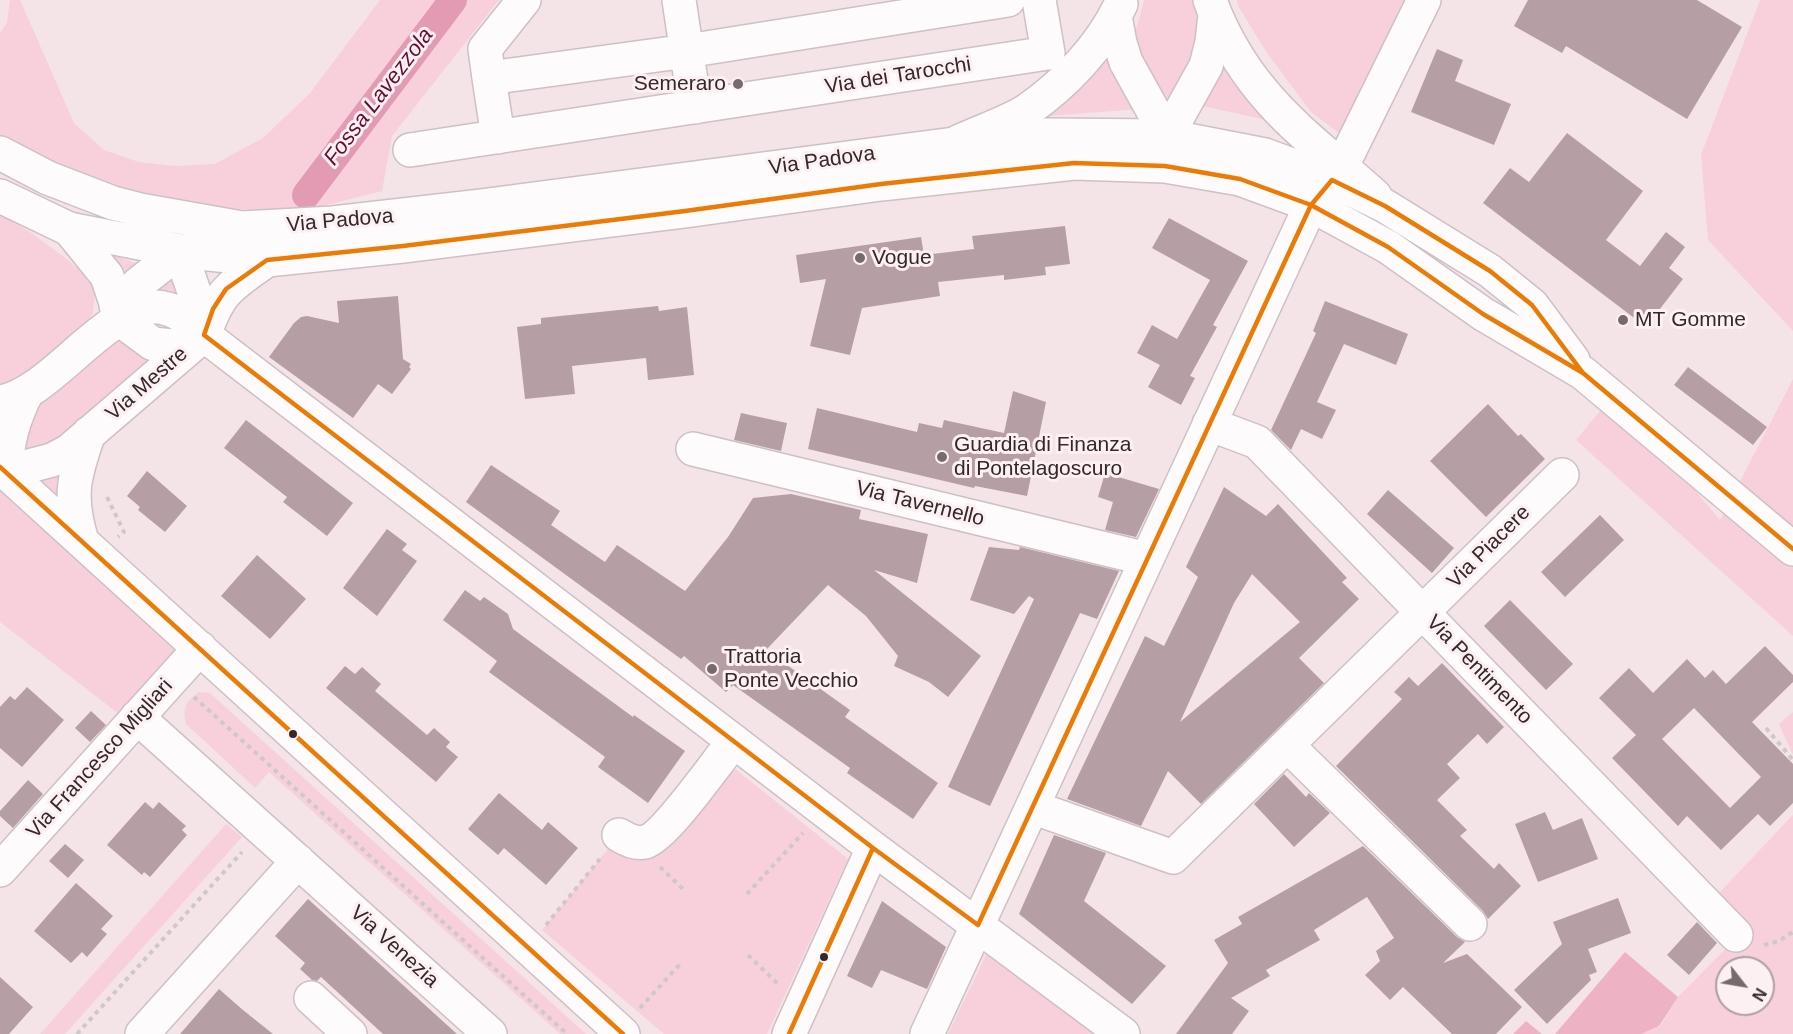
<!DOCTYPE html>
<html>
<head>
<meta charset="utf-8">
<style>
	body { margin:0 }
	#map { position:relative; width:1793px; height:1034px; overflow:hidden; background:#f4e4e8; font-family:Arial,sans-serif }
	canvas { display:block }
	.north { position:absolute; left:1715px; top:956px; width:60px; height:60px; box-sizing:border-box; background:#fcf0f3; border:2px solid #aca0a3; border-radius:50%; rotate:121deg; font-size:16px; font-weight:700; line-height:24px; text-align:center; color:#34282b }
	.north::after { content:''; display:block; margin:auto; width:21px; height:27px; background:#776a6d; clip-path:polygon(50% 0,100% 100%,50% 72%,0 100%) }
</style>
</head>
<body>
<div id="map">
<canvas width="1793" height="1034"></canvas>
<div class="north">N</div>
</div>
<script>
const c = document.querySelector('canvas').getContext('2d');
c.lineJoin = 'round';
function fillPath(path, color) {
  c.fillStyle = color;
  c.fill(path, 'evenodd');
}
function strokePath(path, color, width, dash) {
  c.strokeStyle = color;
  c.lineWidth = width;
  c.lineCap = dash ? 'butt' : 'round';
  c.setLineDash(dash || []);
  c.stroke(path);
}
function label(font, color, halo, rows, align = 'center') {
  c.font = font + ' Arial,sans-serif';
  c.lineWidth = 6;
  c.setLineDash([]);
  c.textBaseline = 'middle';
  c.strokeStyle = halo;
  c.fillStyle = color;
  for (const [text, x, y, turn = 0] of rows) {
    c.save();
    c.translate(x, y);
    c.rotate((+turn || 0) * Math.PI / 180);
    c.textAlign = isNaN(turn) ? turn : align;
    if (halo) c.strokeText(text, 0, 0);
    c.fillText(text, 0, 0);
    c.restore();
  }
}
fillPath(new Path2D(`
	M10 0H20L74 123 104 150 139 162 176 166 215 164 263 138 310 93 380 0H499L392 136 382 191 322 206 273 211 203 207 119 190 41 163 0 140V33L7 23Z
	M1144 0H1196L1197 38 1185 79 1178 95 1162 99 1148 74 1134 37Z
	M1237 0H1415L1347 139 1311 112 1267 53 1238 6Z
	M1760 0H1793V331L1708 240 1701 155Z
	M1220 47 1276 122 1198 105Z
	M1107 49 1140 109 1035 117Z
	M0 214 33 234 68 260 87 276 95 293 93 312 85 331 0 395Z
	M105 253 136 263 120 286Z
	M172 268 185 305 144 298Z
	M122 332 167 357 35 460 16 445 38 398Z
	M1793 379V636L1576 440 1614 394 1720 520Z
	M74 456 69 510 35 476Z
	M0 475 189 651 128 721 0 622Z
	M199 692 210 693 586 1034H560L269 772 255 788 186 724C182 708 186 701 199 692Z
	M1793 712V755L1779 724Z
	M724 760 848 859 767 1034H664L542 930 616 839 624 845Z
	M1793 815V1034H1641L1660 1026 1678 997 1743 931 1715 897ZM1727 968H1763V1004H1727Z
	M226 824 242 837 65 1034H40Z
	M996 934 1124 1034H948Z`), '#f7d0db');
fillPath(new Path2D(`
	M1625 952 1678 997 1659 1026 1641 1034H1555Z
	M1526 1021 1542 1034H1513Z`), '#eeb2c5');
strokePath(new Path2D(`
	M306 195 453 0`), '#e29bb2', 28);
fillPath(new Path2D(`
	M1528 0H1697L1742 27 1687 119 1566 46 1562 53 1514 26Z
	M1437 49 1463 60 1455 81 1511 104 1494 145 1411 112Z
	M1567 133 1643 191 1606 240 1640 266 1666 232 1685 247 1669 268 1683 279 1646 327 1483 203 1510 168 1529 182Z
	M1169 218 1248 261 1213 325 1217 327 1190 376 1195 378 1181 405 1148 387 1160 365 1137 353 1152 325 1177 339 1210 280 1152 248Z
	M1065 226 1070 264 1045 267 1046 275 1004 280V275L938 282 940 296 862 308 850 355 810 346 826 279 800 283 796 255 921 237 924 255 974 249 972 236Z
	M398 296 403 359 411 364 409 367 411 369 392 394 378 384 353 418 269 357 294 323 301 317 307 316 339 323 337 301Z
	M1325 301 1408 334 1396 365 1344 344 1317 402 1336 410 1322 439 1301 429 1291 450 1271 430 1316 333 1313 331Z
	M658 306 659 311 687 307 694 375 648 380 646 358 572 366 575 394 525 399 517 327 541 324V318Z
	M1688 367 1767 427 1753 445 1674 385Z
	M1013 391 1046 402 1027 496 975 486 974 488 808 449 817 408 917 432 919 423 942 428 944 420 1004 433Z
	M1488 404 1518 436 1521 434 1545 459 1486 517 1430 461Z
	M741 413 787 423 781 451 734 440Z
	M246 420 353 503 327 536 283 502 287 497 224 448Z
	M491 465 560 511 551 525 605 562 617 545 685 591 728 537 753 498 791 494 861 510 859 519 928 534 917 583 874 570 981 656 948 697 929 682 894 666 898 656 866 616 828 585 766 650 850 710 845 717 938 783 913 819 847 773 850 768 733 685 726 692 684 656 681 659 466 502Z
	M147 471 187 506 165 532 138 510 140 507 127 496Z
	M1105 473 1159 489 1136 537 1105 530 1113 502 1098 497Z
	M1224 487 1266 516 1278 504 1347 578 1342 582 1359 599 1299 658 1324 683 1201 804 1168 771 1141 826 1067 799 1145 636 1164 646 1198 577 1186 567ZM1252 574 1300 622 1180 722 1234 603Z
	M1388 490 1454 548 1432 573 1367 514Z
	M1600 515 1624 540 1565 597 1541 572Z
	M387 529 407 544 402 550 417 561 377 616 343 588Z
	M989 547 1019 550 1020 547 1119 571 1097 619 1080 613 990 806 948 787 1034 599 1029 596 1014 614 970 600Z
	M257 555 306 599 270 639 221 596Z
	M465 590 480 601 484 597 508 614 513 629 633 717 634 715 685 751 648 803 598 767 605 757 489 672 497 661 443 620Z
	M1510 600 1573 664 1546 690 1484 626Z
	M1765 646 1793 675V682L1752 722 1793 764V803L1770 826 1758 814 1721 850 1687 816 1678 826 1612 758 1636 735 1599 698 1629 668 1653 693 1687 659 1705 678 1713 670 1726 684ZM1694 708 1761 777 1730 808 1662 739Z
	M1442 663 1504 727 1487 744 1478 734 1447 764 1460 778 1437 800 1467 830 1460 836 1494 869 1499 863 1521 886 1488 919 1483 911 1336 766 1402 699 1394 692 1409 677 1418 686Z
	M345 666 355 674 362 667 381 684 375 691 427 735 434 728 450 742 446 747 458 757 436 782 326 688Z
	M27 687 64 720 22 767 0 748V707L10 696 15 700Z
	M91 711 106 725 90 742 75 728Z
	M1284 774 1306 797 1309 793 1330 813 1294 847 1254 804Z
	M28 780 43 794 13 828 0 816V811Z
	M499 793 542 830 548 822 578 848 546 885 504 848 498 855 468 829Z
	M145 802 153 809 159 802 186 826 182 830 187 835 150 877 144 872 142 875 107 845Z
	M1545 812 1553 830 1582 818 1598 859 1538 882 1515 824Z
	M1054 835 1106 853 1084 901 1166 966 1132 1004 1019 914Z
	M65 844 84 860 68 878 49 861Z
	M1363 846 1457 937 1465 942 1443 963 1467 954 1522 1007 1496 1034H1452L1403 987 1390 1000 1365 975 1380 961 1376 951 1394 938 1367 897 1314 930 1320 940 1266 970 1270 976 1231 998 1249 1011 1232 1034H1176L1228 963 1214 940 1242 924 1238 917Z
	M76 883 113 916 101 929 107 934 87 957 82 952 71 963 34 931Z
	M1618 898 1631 933 1588 949 1597 972 1589 975 1591 980 1547 1024 1514 990 1562 944 1553 922Z
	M308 899 457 1034H383L321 977 317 981 312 980 300 969 305 963 275 936Z
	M882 901 946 947 927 989 881 970 872 988 847 976Z
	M1697 922 1717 943 1689 975 1667 955Z
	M0 977 33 1007 9 1034H0Z
	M219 989 243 1010 273 1034H180Z`), '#b69ea5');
const minor = new Path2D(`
	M524 0 485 49 489 78 687 51 1008 0
	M679 0 695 107
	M1210 0C1221 32 1241 66 1263 92 1295 131 1338 162 1375 196
	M1115 16 1120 43 1126 62 1167 136 1206 66 1212 42 1215 15
	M489 78 498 137
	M958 142C979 132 1007 123 1026 111 1064 85 1101 47 1121 4
	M410 150 1048 53 1039 0
	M1342 166 1424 0
	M69 229 107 276 115 300 119 319 153 344 173 346 199 336
	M119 319 129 295 138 284 180 251 199 306 204 335
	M0 402C54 395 114 291 168 309 184 314 192 325 205 335 213 342 222 349 230 355L873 848 1123 1034
	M1209 424 1257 442 1736 935
	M693 449 1147 559
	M0 467 623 1034
	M6 472 52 460 69 451 204 335C220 290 229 287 267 260
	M6 472C7 443 13 420 26 394
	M82 541C68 496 74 476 89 433
	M137 717 490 1034
	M1287 745 1470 924
	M1032 807 1173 857 1562 475
	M619 835C627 840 636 844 645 842 665 837 718 760 734 741
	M0 870 200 648
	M311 998 350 1034
	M142 1034 298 861
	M789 1034 873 848
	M927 1034 1311 205`);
const major = new Path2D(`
	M0 153 48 178 113 203 140 210 242 228 333 223 482 206 954 144 1045 135 1167 136 1265 155 1332 180 1385 206 1490 271 1532 305 1573 360
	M0 196 69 229 180 251 267 260 403 246 685 211 881 184 1074 163 1165 166 1240 179 1311 205 1388 247 1483 314 1583 373 1793 549`);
strokePath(minor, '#cdc1c4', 36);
strokePath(major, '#cdc1c4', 36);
strokePath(new Path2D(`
	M107 497 124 532 118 537
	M194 697 567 1034
	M1766 728 1793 760
	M660 867 683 889
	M747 894 803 833
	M546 925 600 859
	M1764 945 1779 941 1793 932
	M748 955 778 984
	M640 1008 682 962
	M77 1034 242 852`), '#cec8ca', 4, [4.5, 4.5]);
strokePath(minor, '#fdfbfc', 33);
strokePath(major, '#fdfbfc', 33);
strokePath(new Path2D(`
	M1074 163 1165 166 1240 179 1311 205 978 925 873 848 204 335 213 309 226 289 267 260 403 246 685 211 881 184Z
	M1311 205 1388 247 1483 314 1583 373
	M1311 205 1332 180 1385 206 1490 271 1532 305 1583 373
	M1583 373 1793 549
	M0 467 623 1034
	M789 1034 873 848`), '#eb7b04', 4.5);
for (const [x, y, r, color] of [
	[738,84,6,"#776a6d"],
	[860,258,6,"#776a6d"],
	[1623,320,6,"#776a6d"],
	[942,457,6,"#776a6d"],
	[712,669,6,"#776a6d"],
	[293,734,5,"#34282b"],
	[824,957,5,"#34282b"]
]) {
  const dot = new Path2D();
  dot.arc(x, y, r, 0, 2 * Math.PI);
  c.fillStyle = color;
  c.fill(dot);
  strokePath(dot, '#fcf0f3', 2);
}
label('21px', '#34282b', '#fcf0f3', [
	["Via dei Tarocchi",898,76,-9],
	["Via Padova",822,161,-8],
	["Via Padova",340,221,-5],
	["Via Mestre",147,384,-41],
	["Via Tavernello",920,504,14],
	["Via Piacere",1489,547,-45],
	["Via Pentimento",1479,670,46],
	["Via Francesco Migliari",100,759,-48],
	["Via Venezia",394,947,42]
]);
label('21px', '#34282b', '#fcf0f3', [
	["Semeraro",726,84,"right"],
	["Vogue",872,258],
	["MT Gomme",1635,320],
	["Guardia di Finanza",954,445],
	["di Pontelagoscuro",954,469],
	["Trattoria",724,657],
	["Ponte Vecchio",724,681]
], 'left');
label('italic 22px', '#630d33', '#fcf0f3', [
	["Fossa Lavezzola",379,97,-53]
]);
</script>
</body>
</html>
